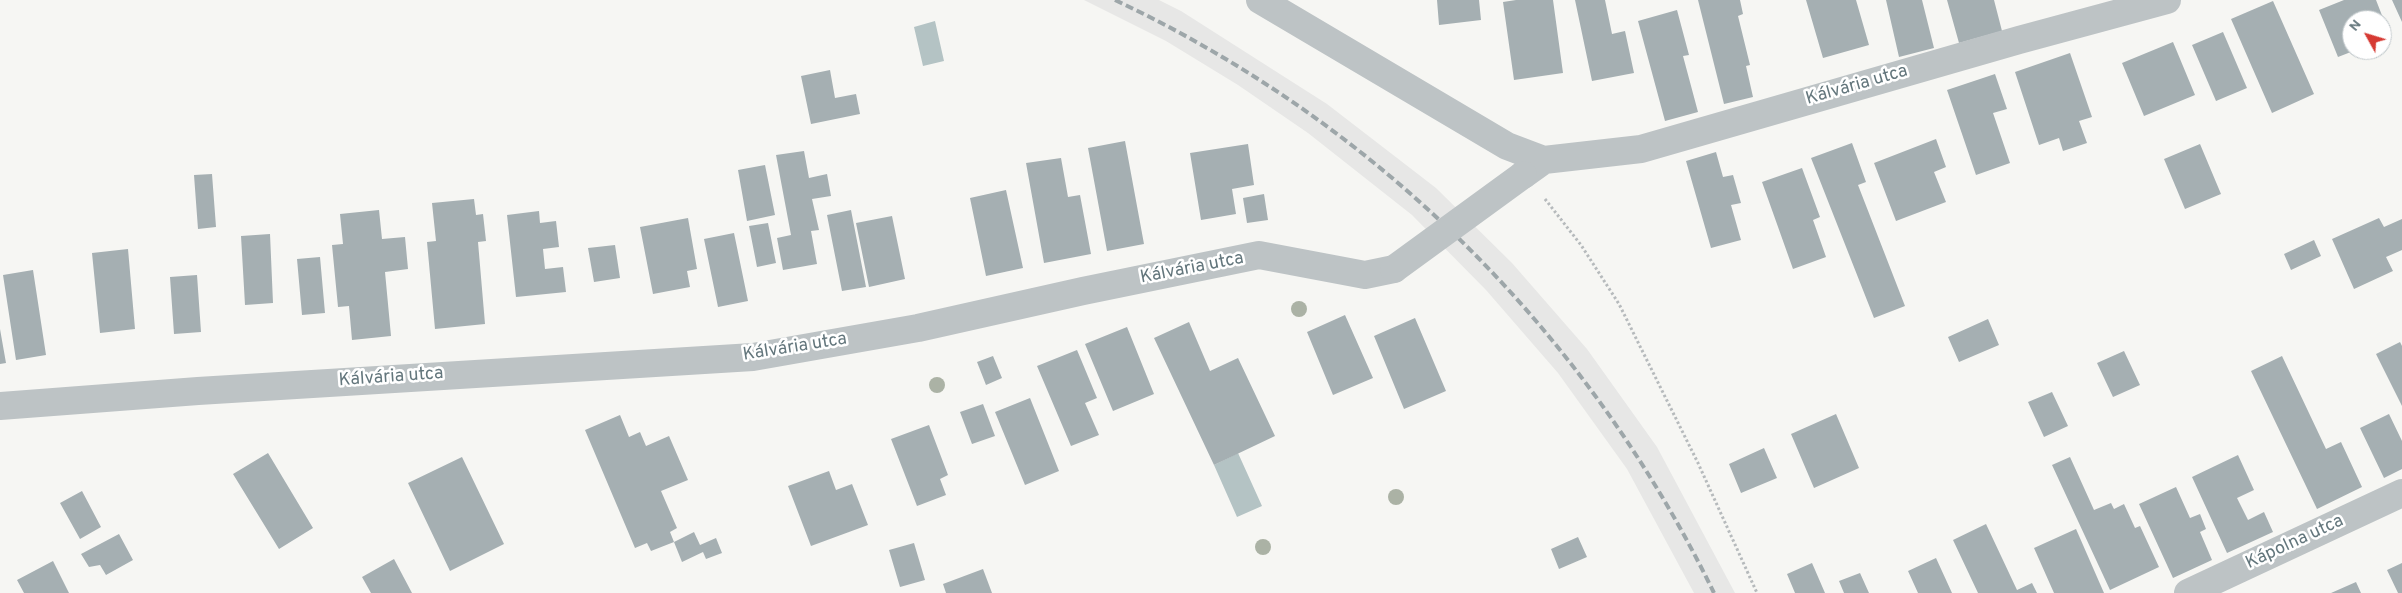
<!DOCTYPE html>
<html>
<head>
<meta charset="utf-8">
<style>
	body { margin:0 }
	#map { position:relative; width:2402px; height:593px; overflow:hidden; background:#f6f6f3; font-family:Overpass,sans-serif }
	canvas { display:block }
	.north { position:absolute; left:2342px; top:10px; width:50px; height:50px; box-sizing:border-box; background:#fff; border:1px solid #c1c8cb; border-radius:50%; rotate:309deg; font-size:14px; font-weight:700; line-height:20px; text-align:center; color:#63767c }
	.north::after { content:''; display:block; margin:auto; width:18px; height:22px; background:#d63a33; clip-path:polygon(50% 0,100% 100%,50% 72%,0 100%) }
</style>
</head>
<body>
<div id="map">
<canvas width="2402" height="593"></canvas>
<div class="north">N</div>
</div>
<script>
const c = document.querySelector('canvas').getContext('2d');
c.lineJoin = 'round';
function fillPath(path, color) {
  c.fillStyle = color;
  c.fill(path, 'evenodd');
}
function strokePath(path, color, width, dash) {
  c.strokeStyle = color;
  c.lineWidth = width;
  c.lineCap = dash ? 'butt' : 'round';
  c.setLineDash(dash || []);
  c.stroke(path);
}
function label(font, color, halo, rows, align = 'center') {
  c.font = font + ' Overpass,sans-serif';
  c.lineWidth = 5;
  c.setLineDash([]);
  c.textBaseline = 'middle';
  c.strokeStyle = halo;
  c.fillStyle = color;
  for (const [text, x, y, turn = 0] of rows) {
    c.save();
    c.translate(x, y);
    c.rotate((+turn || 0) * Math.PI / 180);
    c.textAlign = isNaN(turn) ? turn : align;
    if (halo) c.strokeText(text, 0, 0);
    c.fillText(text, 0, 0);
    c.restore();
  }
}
fillPath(new Path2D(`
	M1084 0H1159L1181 11 1327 104 1436 188 1512 263 1587 349 1657 447 1735 593H1694L1627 469 1558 373 1486 290 1412 215 1308 133 1238 85 1166 41Z`), '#e7e7e6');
fillPath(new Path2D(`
	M935 21 944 61 923 66 914 27Z
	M1238 453 1262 506 1237 517 1214 465Z`), '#b4c3c4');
fillPath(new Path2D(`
	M1437 0H1479L1481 20 1439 25Z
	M1516 0H1553L1563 73 1514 80 1503 2Z
	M1575 0H1605L1612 34 1625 31 1634 73 1592 81Z
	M1698 0H1740L1743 14 1738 16 1750 65 1746 66 1753 97 1724 104Z
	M1806 0H1856L1869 45 1823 58Z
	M1886 0H1922L1934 48 1899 57Z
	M1947 0H1994L2002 31 1959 43Z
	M2344 0H2376L2390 36 2382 39V20H2352V50H2356L2338 57 2319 10Z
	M2392 0H2402V22Z
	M2273 1 2314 94 2272 113 2231 19Z
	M1677 10 1689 55 1683 56 1698 112 1665 121 1638 21Z
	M2223 32 2247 88 2216 101 2192 45Z
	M2173 42 2195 95 2144 116 2122 63Z
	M2070 53 2092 117 2079 121 2087 143 2063 151 2059 138 2039 145 2015 72Z
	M830 70 835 98 856 94 860 114 811 124 801 76Z
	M1995 74 2007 109 1993 113 2010 163 1976 175 1947 90Z
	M1936 139 1946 167 1934 172 1946 202 1896 221 1874 163Z
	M1125 141 1144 244 1107 251 1088 148Z
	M1852 143 1866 182 1858 185 1905 306 1874 318 1811 158Z
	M1248 144 1254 185 1232 189 1236 214 1201 220 1190 153Z
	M2200 144 2221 194 2185 209 2164 159Z
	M804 151 809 178 827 174 831 196 812 199 819 230 811 231 817 264 783 270 777 238 791 235 776 155Z
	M1716 152 1723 177 1733 175 1741 203 1731 205 1741 240 1711 248 1686 161Z
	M1061 158 1068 197 1080 195 1091 254 1044 263 1026 163Z
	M765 165 775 215 747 221 738 170Z
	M1802 168 1820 217 1813 220 1826 257 1793 269 1762 182Z
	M212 174 216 227 198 229 194 175Z
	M1006 190 1023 268 986 276 970 198Z
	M1264 194 1268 220 1247 223 1243 198Z
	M474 199 476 215 483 214 486 241 478 242 485 324 435 329 427 242 436 241 432 203Z
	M379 210 382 239 405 237 408 269 385 272 391 336 352 340 349 306 338 307 332 245 343 244 340 214Z
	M851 210 866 287 842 291 827 215Z
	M539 211 540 223 556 221 559 247 543 249 545 269 563 267 566 292 516 297 507 215Z
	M892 216 905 279 869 287 856 223Z
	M688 218 697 269 687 271 690 287 653 294 640 227Z
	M2379 218 2384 227 2402 219V250L2386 257 2393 271 2354 289 2332 239Z
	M768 223 776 263 757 267 749 226Z
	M734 233 748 301 718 307 704 239Z
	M270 234 273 303 245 305 241 236Z
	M2314 240 2321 256 2291 270 2284 254Z
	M615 245 620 278 594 282 588 248Z
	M128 249 135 329 100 333 92 253Z
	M320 257 325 313 302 315 297 259Z
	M33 270 46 355 16 360 3 275Z
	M197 275 201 332 174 334 170 277Z
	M1345 315 1373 378 1333 395 1307 332Z
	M1415 318 1446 391 1404 409 1374 336Z
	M1988 319 1999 345 1959 362 1948 337Z
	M1189 322 1210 371 1238 358 1275 436 1214 465 1154 338Z
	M1127 327 1154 394 1113 411 1085 344Z
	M0 329 6 363 0 364Z
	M2400 342 2402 346V406L2376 354Z
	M1077 350 1097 398 1085 403 1099 435 1071 446 1037 366Z
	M2124 351 2140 385 2113 397 2097 363Z
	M993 356 1002 378 986 385 977 362Z
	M2282 356 2326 449 2341 442 2362 487 2317 509 2251 371Z
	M2052 392 2068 426 2044 437 2028 402Z
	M1030 398 1059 471 1025 485 995 412Z
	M983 404 995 436 972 444 960 412Z
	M1836 414 1859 468 1814 488 1791 434Z
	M2389 414 2402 441V469L2384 478 2360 428Z
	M620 415 629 437 640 432 646 446 669 436 688 480 661 491 677 528 670 532 674 542 651 551 647 543 635 548 585 430Z
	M929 425 948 475 940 479 946 495 917 506 891 439Z
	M1764 448 1777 478 1741 493 1729 464Z
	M268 453 313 528 279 549 233 474Z
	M2238 455 2254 490 2237 498 2248 520 2264 512 2273 532 2227 553 2192 477Z
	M462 457 504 544 450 571 408 483Z
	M2070 457 2094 510 2111 503 2114 509 2124 504 2135 528 2140 526 2159 567 2110 590 2052 465Z
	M829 471 836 490 852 484 868 525 811 546 788 486Z
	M2176 487 2190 518 2200 514 2206 529 2200 532 2212 560 2173 578 2139 504Z
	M82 491 101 527 80 539 60 503Z
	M1986 524 2017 590 2032 583 2037 593H1978L1953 540Z
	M2076 529 2104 593H2054L2034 548Z
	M694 532 700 545 716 538 722 553 706 559 703 552 682 562 674 542Z
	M119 534 133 560 106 575 100 565 89 567 81 554Z
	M1578 537 1587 557 1559 569 1551 549Z
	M914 543 925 580 900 587 889 550Z
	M1936 558 1952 593H1918L1908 571Z
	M394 559 412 593H371L362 577Z
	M53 561 69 593H24L17 580Z
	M1812 563 1825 593H1795L1787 574Z
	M2402 563V593H2398L2387 570Z
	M983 569 992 593H946L943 584Z
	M1860 573 1869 593H1844L1839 581Z
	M2356 582 2361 593H2331Z`), '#a5afb2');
strokePath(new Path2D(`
	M1545 199 1581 245 1619 304 1698 463 1757 593`), '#b6babc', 3, [2.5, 2.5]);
strokePath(new Path2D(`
	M1260 0 1507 146 1544 160
	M1523 175 1544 160 1641 149 2019 40 2167 0
	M0 406 198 391 753 357 918 328 1083 291 1259 255 1365 275 1394 269
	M2188 593 2402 493`), '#bdc3c5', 28);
strokePath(new Path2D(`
	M1115 0C1378 124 1587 332 1714 593`), '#9da6a9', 4, [8, 4]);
strokePath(new Path2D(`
	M1394 269 1523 175`), '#bdc3c5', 28);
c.fillStyle = '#abb2a5';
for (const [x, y] of [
	[1299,309],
	[937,385],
	[1396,497],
	[1263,547]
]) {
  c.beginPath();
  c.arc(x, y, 8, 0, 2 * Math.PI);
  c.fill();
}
label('18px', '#63767c', '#fff', [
	["Kálvária utca",1857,86,-16],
	["Kálvária utca",1192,269,-11],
	["Kálvária utca",795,348,-9],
	["Kálvária utca",391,378,-4],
	["Kápolna utca",2295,543,-25]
]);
</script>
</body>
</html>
